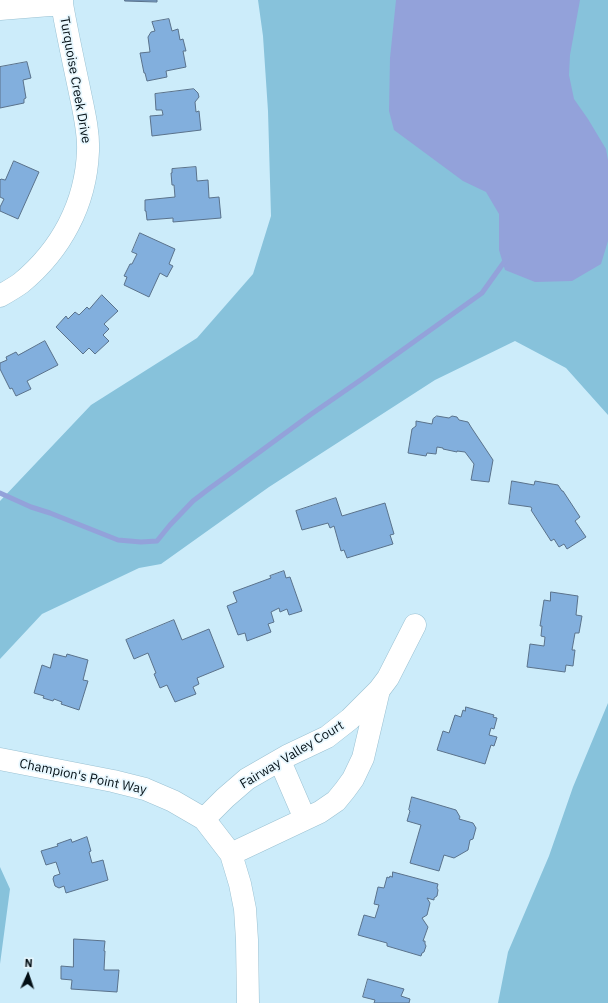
<!DOCTYPE html>
<html>
<head>
<meta charset="utf-8">
<style>
	body { margin:0 }
	#map { position:relative; width:608px; height:1003px; overflow:hidden; background:#ccecfa; font-family:"IBM Plex Sans",sans-serif }
	canvas { display:block }
	.north { position:absolute; left:8px; top:955px; width:40px; height:40px; -webkit-text-stroke:3px #e7f7fe; paint-order:stroke; rotate:3deg; font-size:11px; font-weight:700; line-height:16px; text-align:center; color:#020e14 }
	.north::after { content:''; display:block; margin:auto; width:14px; height:18px; background:#020e14; clip-path:polygon(50% 0,100% 100%,50% 72%,0 100%) }
</style>
</head>
<body>
<div id="map">
<canvas width="608" height="1003"></canvas>
<div class="north">N</div>
</div>
<script>
const c = document.querySelector('canvas').getContext('2d');
c.lineJoin = 'round';
function fillPath(path, color) {
  c.fillStyle = color;
  c.fill(path, 'evenodd');
}
function strokePath(path, color, width, dash) {
  c.strokeStyle = color;
  c.lineWidth = width;
  c.lineCap = dash ? 'butt' : 'round';
  c.setLineDash(dash || []);
  c.stroke(path);
}
function label(font, color, halo, rows, align = 'center') {
  c.font = font + ' "IBM Plex Sans",sans-serif';
  c.lineWidth = 3.5;
  c.setLineDash([]);
  c.textBaseline = 'middle';
  c.strokeStyle = halo;
  c.fillStyle = color;
  for (const [text, x, y, turn = 0] of rows) {
    c.save();
    c.translate(x, y);
    c.rotate((+turn || 0) * Math.PI / 180);
    c.textAlign = isNaN(turn) ? turn : align;
    if (halo) c.strokeText(text, 0, 0);
    c.fillText(text, 0, 0);
    c.restore();
  }
}
fillPath(new Path2D(`
	M258 0H608V415L566 368 515 341 435 380 269 487 161 564 139 568 42 614 0 659V501L91 405 197 338 253 274 271 216 268 111 263 36Z
	M608 703V1003H498L508 952 549 856 573 787Z
	M0 867 10 889 0 964Z`), '#87c2db');
fillPath(new Path2D(`
	M396 0H580L570 55 569 75 574 99 588 119 606 149 608 160V241L601 264 572 281 535 282 505 270 499 250V214L486 192 463 181 394 130 389 111 390 58Z`), '#93a2da');
strokePath(new Path2D(`
	M0 493 31 507 50 513 118 540 141 542 157 541 170 525 193 501 210 488 235 470 310 415 362 379 482 293 507 258`), '#93a2da', 5);
const building = new Path2D(`
	M125 0H157V2L125 1Z
	M169 19 172 31 178 29 180 40 183 39 186 51H183L186 67 166 71 167 77 147 81 145 73H144L140 53 150 52 148 37 151 32 155 31 152 22Z
	M27 62 31 78 23 80 26 98 24 99V103L0 108V67Z
	M194 89 198 93 199 97 195 102 196 112 199 111 201 130 152 136 150 116 163 115 162 110H156L155 94Z
	M14 161 39 172 18 219 0 211V207L4 199 0 197V180L1 179 5 180Z
	M196 167 197 181 208 180 209 198 219 197 221 218 173 222V218L147 220 146 211H145V200L175 197 174 185H172L171 173H172V169Z
	M140 233 175 249 169 264 173 266 167 277 160 273 149 297 124 285 127 277 124 276 130 264H132L137 254 132 252Z
	M102 295 118 311 104 324 109 329 103 335 109 341 95 354 89 348 83 354 56 327 66 316 68 319 75 312 79 315 87 307 89 309Z
	M45 341 58 365 27 381 31 389 16 396 12 388 10 389 0 369V363L7 360 6 357 16 352 18 355Z
	M437 416 449 418 452 416 457 417 459 420 468 422 471 427 493 460 489 482 471 480 474 464 465 452 457 451V452L443 449V448L437 447 436 454 427 453 426 456 408 453 412 429 416 426V421L432 424 433 419Z
	M512 481 534 485 535 481 558 485 562 491H563L580 517 575 521 586 537 567 549 564 544 559 547 554 539 551 541 531 510 532 509 531 507 509 504Z
	M336 498 342 516 385 503 394 534 390 535 393 544 347 558 344 550 341 551 334 526 330 528 328 523 302 530 296 511Z
	M284 571 286 578 290 577 302 611 289 615 287 609 280 612 279 608 271 612 274 622 268 624 271 632 247 641 245 633 238 635 227 606 237 602 233 592 271 578 270 576Z
	M551 592 578 596 576 615 582 616 579 633H575L572 650H575L573 666 566 665 565 672 527 667 530 644 544 646 545 637 541 636 542 626H540L544 600 550 601Z
	M174 620 182 640 209 629 224 667 197 678 199 684 193 687 196 694 175 702 167 685 160 688 154 674 156 673 148 653 134 659 126 640Z
	M54 654 66 657 67 654 88 660 83 680 88 681 79 710 61 704 62 702 54 699 53 701 43 698 44 696 34 693 42 665 50 668Z
	M466 707 494 715 493 717 497 718 494 729 491 728 489 735 497 737 494 746 491 745 485 764 437 750 443 731 449 733 455 715 461 717 463 710 465 711Z
	M412 797 456 810 460 817 459 819 473 823 476 828 473 839 470 840 468 850 454 858 444 855 439 871 410 863 421 825 407 821 410 811 409 810Z
	M87 837 91 851 89 852 92 863 103 860 108 880 66 893 64 886 59 888 55 886 53 879 54 876 60 874 56 862 46 865 41 851 58 846 57 844 71 839 72 842Z
	M393 872 438 884 437 888 438 890 437 896 434 898V900L427 898 430 903 427 915 422 918 428 927 423 941H425V944L426 946 424 952 422 953 421 956 387 946V943L358 935 364 915 375 918 379 905 374 904 378 887 384 888 387 877 389 878 390 876 392 877Z
	M74 939 105 941 104 951H105L104 970H119L117 992 71 989 72 980 61 979V966L73 967Z
	M368 979 404 989 401 996 410 999 409 1003H374L375 1000 363 997Z`);
fillPath(building, '#82afdd');
strokePath(building, '#5a728b', 1);
const minor = new Path2D(`
	M0 9 62 4
	M0 296C7 292 14 288 21 283 61 250 86 204 88 151 89 131 83 108 79 88 73 60 67 32 62 4V0
	M0 759 113 781 145 789 173 801 204 819 231 854 240 884 245 909 247 940 248 1003
	M280 761 305 819
	M204 819 225 798 247 779 287 756 327 737 350 719 379 690
	M231 854 320 812 336 801 345 790 353 779 363 758 379 690 388 678 415 625`);
strokePath(minor, '#9ac1d2', 23);
strokePath(minor, '#fff', 22);
label('13px', '#020e14', '#e7f7fe', [
	["Turquoise Creek Drive",75,80,80],
	["Fairway Valley Court",292,755,-31],
	["Champion's Point Way",83,777,12]
]);
</script>
</body>
</html>
